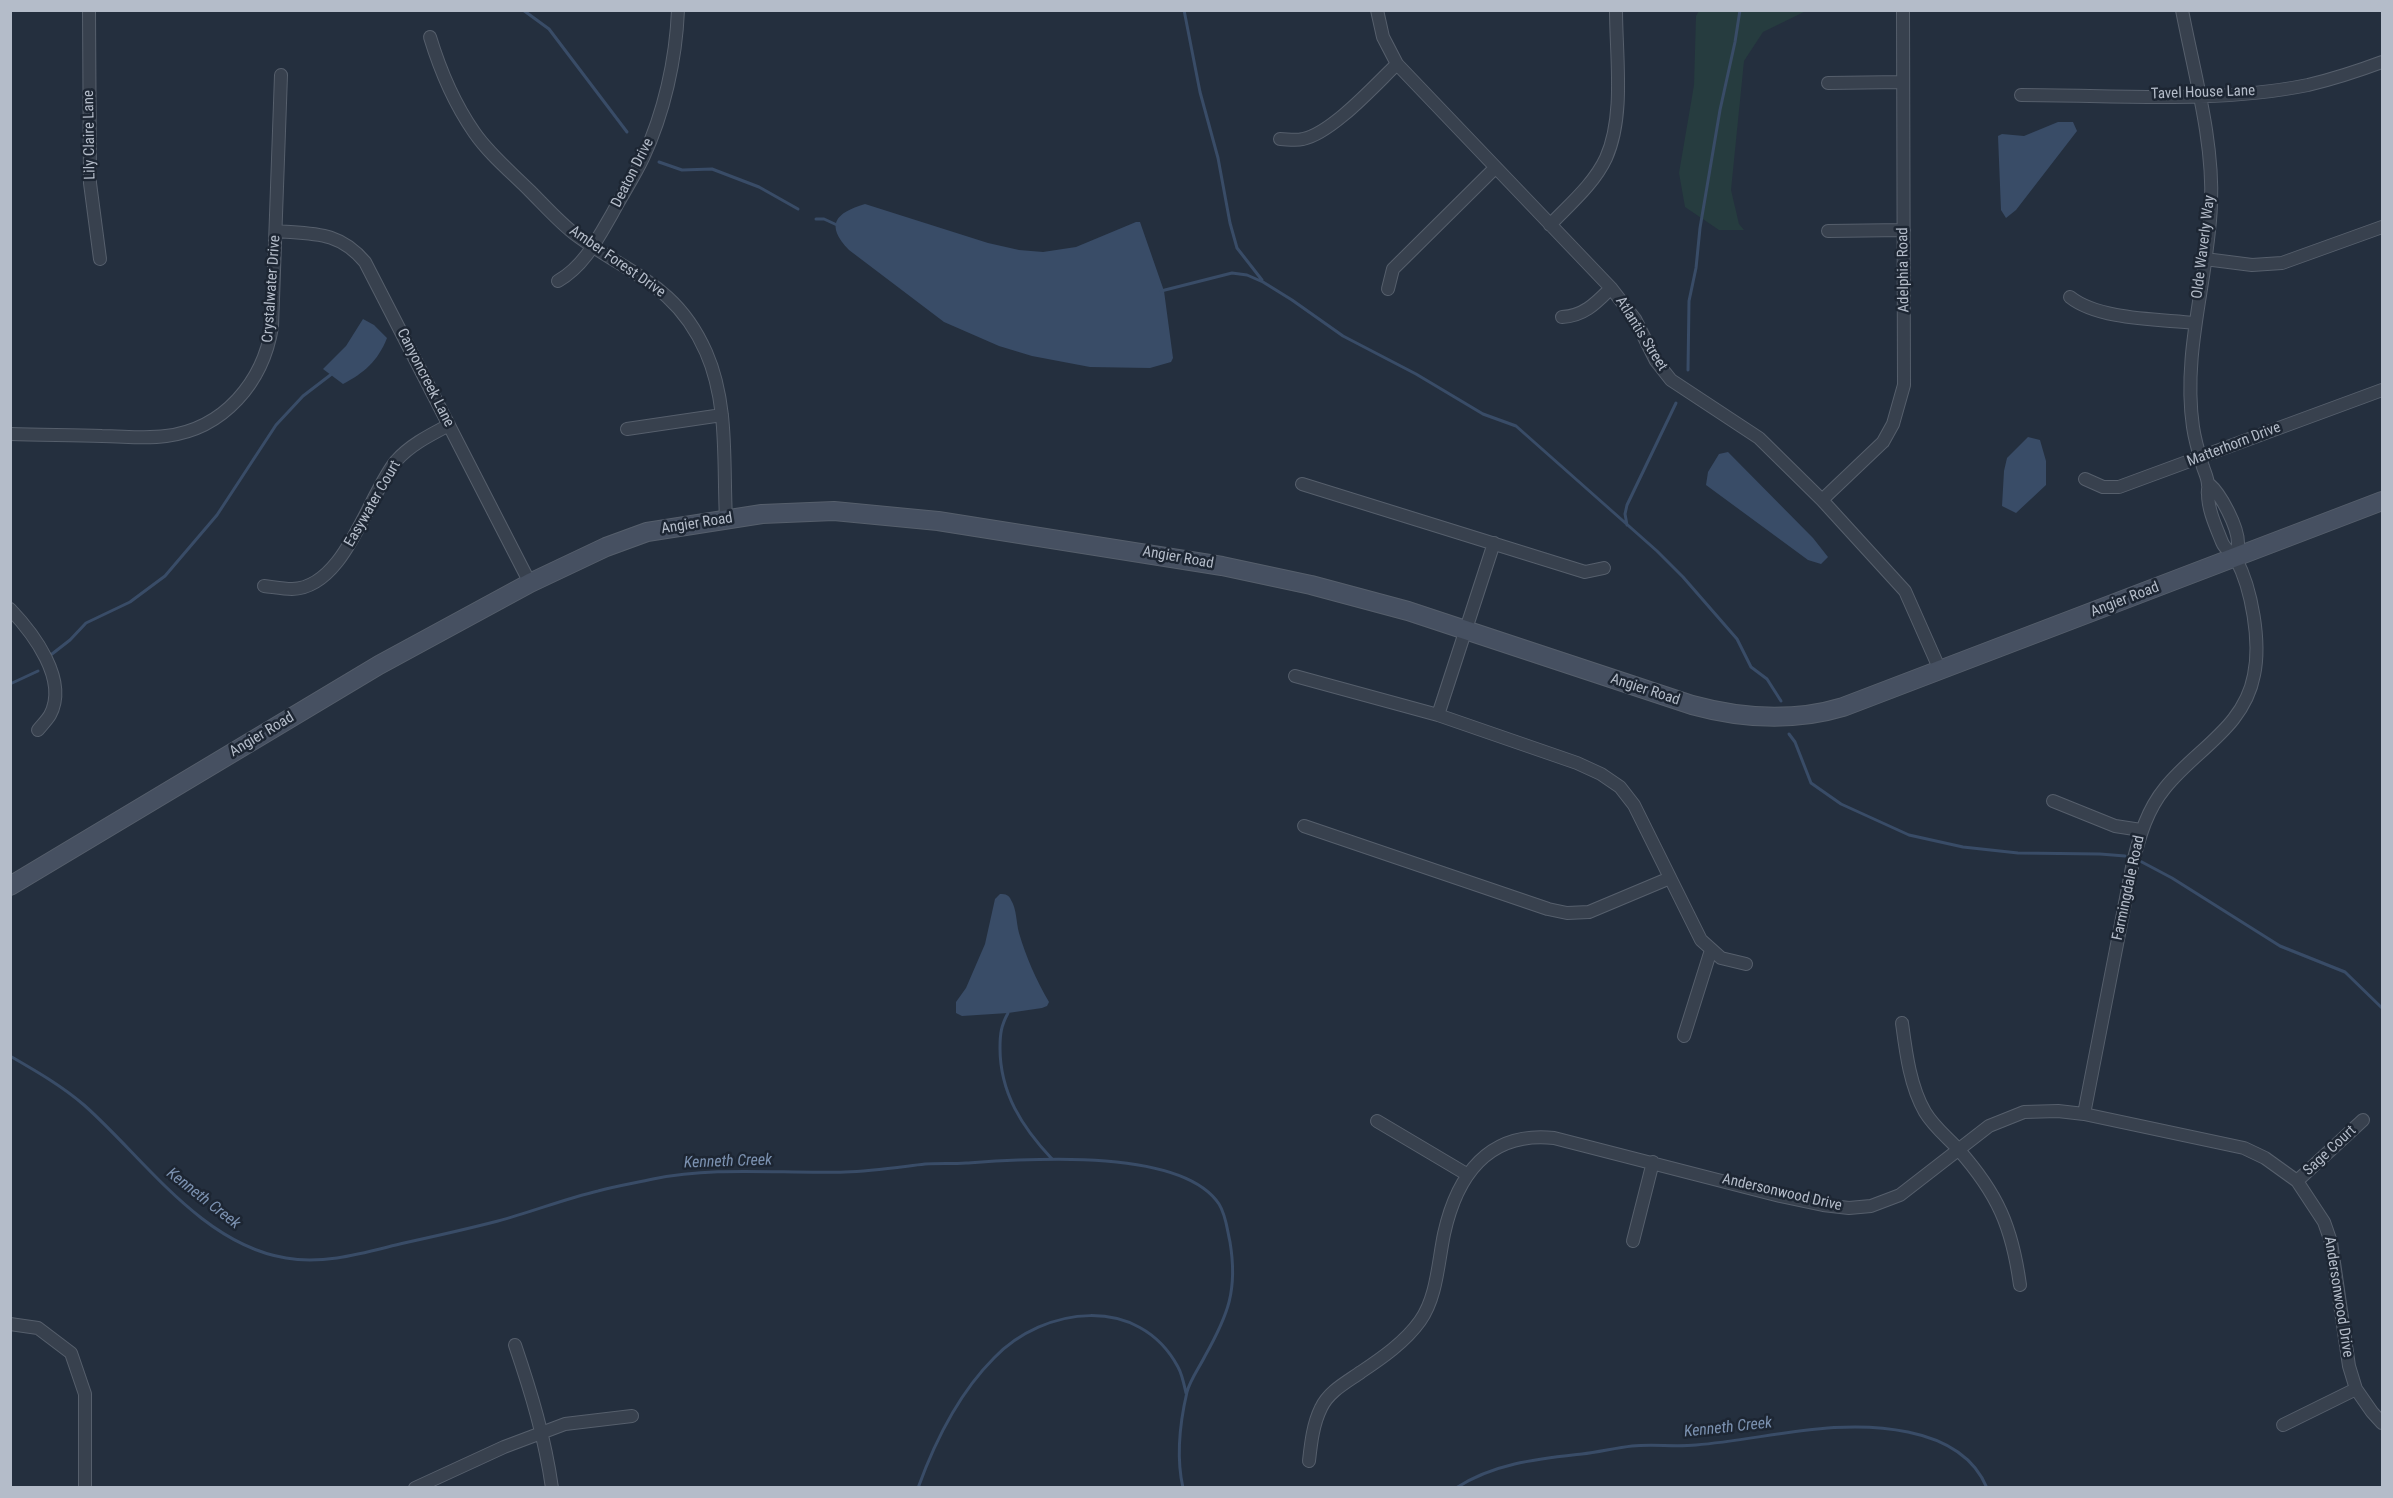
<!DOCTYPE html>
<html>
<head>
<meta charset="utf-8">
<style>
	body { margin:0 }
	#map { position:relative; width:2393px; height:1498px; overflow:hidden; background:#242f3e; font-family:"Roboto Condensed",sans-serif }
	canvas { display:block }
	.frame { position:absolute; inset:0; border:12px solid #b4bcc9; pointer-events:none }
</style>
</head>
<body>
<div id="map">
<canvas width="2393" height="1498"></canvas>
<div class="frame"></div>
</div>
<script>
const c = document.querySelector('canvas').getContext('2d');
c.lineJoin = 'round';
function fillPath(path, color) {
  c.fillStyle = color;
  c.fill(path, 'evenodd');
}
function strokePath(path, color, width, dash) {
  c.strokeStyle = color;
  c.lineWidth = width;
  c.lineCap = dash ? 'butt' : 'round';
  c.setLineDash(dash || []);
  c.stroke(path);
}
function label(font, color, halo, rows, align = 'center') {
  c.font = font + ' "Roboto Condensed",sans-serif';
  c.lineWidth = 5;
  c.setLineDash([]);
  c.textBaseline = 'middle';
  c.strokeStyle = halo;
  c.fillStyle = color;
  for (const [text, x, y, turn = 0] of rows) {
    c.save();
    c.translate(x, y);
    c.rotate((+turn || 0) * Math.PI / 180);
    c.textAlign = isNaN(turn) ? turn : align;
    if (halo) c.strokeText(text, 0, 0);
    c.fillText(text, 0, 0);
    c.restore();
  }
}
fillPath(new Path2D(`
	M1699 11H1806L1763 32 1744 61 1731 190 1739 224 1744 230H1719L1685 207 1679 173 1694 85 1696 16Z`), '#263c3f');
fillPath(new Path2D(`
	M2058 122H2073L2077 131 2016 210 2006 218 2001 210 1998 136 2002 134 2024 136Z
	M865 204 988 243 1019 250 1043 252 1076 247 1136 222H1140L1164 291 1173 358 1171 362 1150 368 1090 367 1032 356 999 346 944 322 849 250C825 225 835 213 865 204Z
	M363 319 374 325 387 338C378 361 364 373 343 384L323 369 346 346Z
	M2028 437 2040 440 2046 461V485L2016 513 2002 506 2004 471 2007 458Z
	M1728 452 1813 538 1828 557 1821 564 1808 560 1706 485 1708 472 1719 454Z
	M1000 894C1006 894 1009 895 1011 900 1017 910 1016 922 1019 933 1026 957 1036 980 1049 1002L1047 1006 1042 1008 1008 1013 962 1016 956 1013V1002L966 988 985 944 995 899Z`), '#394c67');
strokePath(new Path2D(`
	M523 10 549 29 627 132
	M1184 10 1200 92 1218 158 1230 223 1237 248 1262 280
	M659 162 682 170 712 169 759 187 798 209
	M816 219H824L837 225
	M1161 291 1232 273 1247 275 1263 282 1292 300 1343 336 1416 374 1483 414 1516 426 1657 551 1683 577 1737 639 1751 667 1767 679 1781 701
	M1688 370 1689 301 1696 268 1700 228 1720 110 1735 42 1740 10
	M1627 525 1625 514 1627 505 1676 403
	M52 654 70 640 86 623 130 602 165 576 217 515 276 425 303 396 333 373
	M10 684 38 671
	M1789 734 1795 742 1811 783 1841 804 1909 835 1963 847 2018 853 2100 854 2125 856
	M2140 861 2172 878 2280 946 2345 972 2382 1008
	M1008 1013C1001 1026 1000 1034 1000 1048 1000 1093 1022 1127 1052 1159
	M10 1056C36 1071 62 1086 84 1105 144 1158 201 1244 286 1258 326 1265 366 1252 404 1243 436 1236 467 1229 498 1221 532 1212 564 1199 598 1191 616 1186 635 1183 653 1179 717 1166 781 1174 845 1172 872 1171 899 1167 925 1164 939 1163 952 1164 966 1163 1027 1159 1181 1147 1219 1204 1226 1215 1227 1229 1230 1242 1238 1290 1228 1315 1205 1356 1199 1368 1190 1380 1187 1392 1180 1422 1176 1457 1183 1488
	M918 1488C935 1441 958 1394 994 1358 1044 1306 1139 1294 1178 1367 1182 1374 1184 1384 1186 1393
	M1456 1488C1495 1463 1538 1459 1582 1454 1599 1452 1615 1448 1632 1446 1653 1444 1675 1447 1696 1445 1767 1439 1837 1417 1908 1432 1942 1439 1973 1454 1987 1488`), '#394c67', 3);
const street = new Path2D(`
	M89 10 90 183 100 259
	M1377 10 1383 37 1397 64 1611 288 1635 319 1656 361 1671 380 1759 438 1822 500 1905 591 1940 670
	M430 37C440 70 454 103 474 132 489 154 511 172 530 191 545 206 560 223 576 235 630 275 676 284 706 352 729 404 723 463 726 519
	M1828 83 1902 82
	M2021 95C2115 95 2214 104 2308 85 2333 79 2358 71 2382 62
	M1280 139C1287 139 1295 141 1303 139 1332 133 1375 85 1397 64
	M1550 225C1569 205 1594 184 1606 158 1625 116 1616 56 1616 10
	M276 231C314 234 339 231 365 262L530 583
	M1828 231 1904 230
	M2205 259 2252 265 2282 263 2382 227
	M558 281C584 266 597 240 612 214 622 195 634 177 643 158 664 113 676 60 678 10
	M1388 289 1393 269 1495 168
	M2070 297C2099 320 2158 319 2195 323
	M1562 317C1584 316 1596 303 1611 288
	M627 429 722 415
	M10 434C41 435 71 435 102 436 123 436 145 439 166 436 224 429 263 382 272 327L281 75
	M2085 479 2103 487H2119L2382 390
	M1302 484 1585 572 1604 568
	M2209 484C2221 494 2238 527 2238 543 2238 548 2236 553 2235 558
	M1822 500 1883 442 1893 424 1904 385 1903 10
	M264 586C273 587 283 589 292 589 345 588 368 495 396 461 410 445 430 435 449 425
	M10 609C33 633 69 680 50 715 47 720 42 725 38 730
	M1295 676 1438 715 1577 763 1601 774 1620 787 1634 805 1701 940 1721 958 1746 964
	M1438 715 1494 543
	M2053 801 2115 826 2141 830
	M1304 826 1548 909 1567 913 1589 912 1670 878
	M1902 1023C1906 1053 1910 1086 1925 1112 1934 1127 1947 1137 1958 1149 1998 1194 2012 1227 2020 1285
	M1684 1036 1711 950
	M2084 1114 2133 862C2140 835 2147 810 2165 788 2196 749 2244 728 2254 675 2261 642 2252 589 2236 559 2232 552 2225 550 2222 542 2216 527 2208 510 2208 494 2207 491 2209 488 2208 485 2208 479 2205 473 2203 467 2199 454 2195 441 2193 427 2182 352 2208 280 2211 205 2214 141 2194 73 2182 10
	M1377 1121 1468 1175
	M2297 1181 2363 1120
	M1633 1241 1653 1162
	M10 1324 38 1328 71 1353 85 1394V1488
	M515 1345C531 1392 545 1438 552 1488
	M2283 1425 2356 1389
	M1309 1461C1311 1443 1313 1424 1321 1408 1329 1391 1347 1382 1361 1372 1382 1358 1405 1342 1420 1321 1437 1297 1438 1263 1444 1234 1457 1175 1489 1131 1554 1138L1780 1196 1823 1205 1849 1208 1871 1206 1900 1195 1989 1126 2024 1112 2058 1111 2084 1114 2244 1148 2265 1158 2297 1181 2324 1222 2331 1242 2349 1366 2356 1389 2372 1412 2382 1423
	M415 1488 504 1447 565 1424 632 1416`);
const secondary = new Path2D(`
	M10 886 379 665 530 583 606 547 647 532 762 514 834 511 938 521 1222 566 1311 585 1408 611 1692 705C1743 719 1793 722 1843 707L2382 501`);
strokePath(street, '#565f6c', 14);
strokePath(secondary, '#565f6c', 20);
strokePath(street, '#38414e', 12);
strokePath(secondary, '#465061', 18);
label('15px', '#b4bcc9', '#1d2633', [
	["Tavel House Lane",2203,93,-2],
	["Lily Claire Lane",90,135,-91],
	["Deaton Drive",633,173,-63],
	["Olde Waverly Way",2204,247,-83],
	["Amber Forest Drive",617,262,35],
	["Adelphia Road",1904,270,-91],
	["Crystalwater Drive",272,289,-86],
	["Atlantis Street",1641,334,58],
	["Canyoncreek Lane",425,378,63],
	["Matterhorn Drive",2234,445,-21],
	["Easywater Court",373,504,-60],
	["Angier Road",697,524,-9],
	["Angier Road",1178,558,10],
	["Angier Road",2125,600,-21],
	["Angier Road",1645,690,18],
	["Angier Road",262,735,-31],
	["Farmingdale Road",2129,888,-78],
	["Sage Court",2330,1151,-43],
	["Andersonwood Drive",1782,1193,13],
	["Andersonwood Drive",2338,1297,81]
]);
label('italic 16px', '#7c92b1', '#1d2633', [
	["Kenneth Creek",728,1162,-2],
	["Kenneth Creek",203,1199,38],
	["Kenneth Creek",1728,1428,-6]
]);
</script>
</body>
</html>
